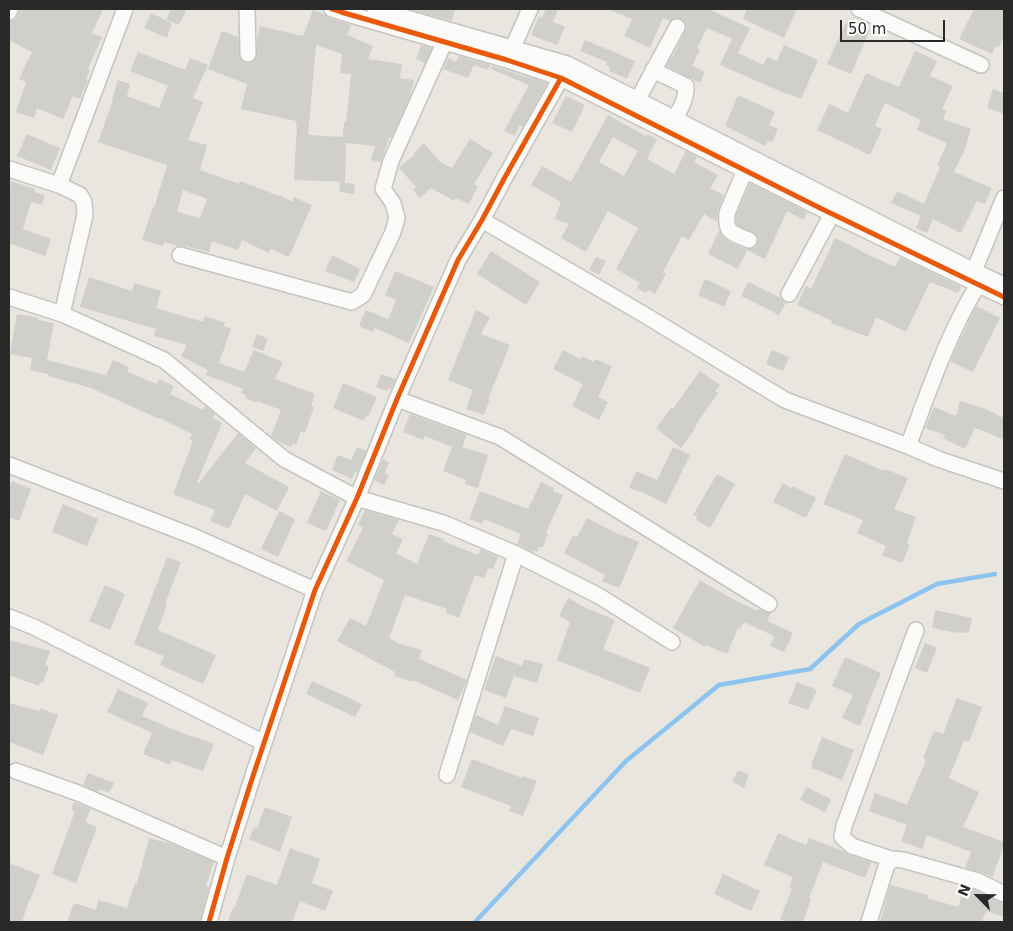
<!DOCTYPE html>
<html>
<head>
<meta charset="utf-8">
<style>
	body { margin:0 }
	#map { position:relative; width:1013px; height:931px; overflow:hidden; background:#e8e6de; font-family:"DejaVu Sans",sans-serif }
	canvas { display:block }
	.frame { position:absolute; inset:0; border:10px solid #292929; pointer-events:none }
	.north { position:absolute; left:953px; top:871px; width:50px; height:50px; -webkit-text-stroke:4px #fff; paint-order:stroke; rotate:293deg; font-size:14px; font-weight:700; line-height:20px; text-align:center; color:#292929 }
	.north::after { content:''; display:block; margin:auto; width:18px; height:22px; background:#292929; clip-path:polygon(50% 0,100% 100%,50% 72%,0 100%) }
	.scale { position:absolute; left:840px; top:20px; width:105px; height:22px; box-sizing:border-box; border:2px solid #292929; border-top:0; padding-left:6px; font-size:15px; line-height:18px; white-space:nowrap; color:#292929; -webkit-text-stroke:4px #fff; paint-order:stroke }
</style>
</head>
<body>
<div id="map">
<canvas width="1013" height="931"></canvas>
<div class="frame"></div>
<div class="north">N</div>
<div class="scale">50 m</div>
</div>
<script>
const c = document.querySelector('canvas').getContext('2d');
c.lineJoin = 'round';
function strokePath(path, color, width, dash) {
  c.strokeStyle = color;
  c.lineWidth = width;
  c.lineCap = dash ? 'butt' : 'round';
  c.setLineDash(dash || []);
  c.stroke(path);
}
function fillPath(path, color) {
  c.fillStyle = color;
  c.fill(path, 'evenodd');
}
strokePath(new Path2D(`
	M475 922 626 761 719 685 810 669 859 624 937 584 995 574`), '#8dc4ef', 4.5);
fillPath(new Path2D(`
	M19 9H103L92 33 102 37 88 69 90 70 86 79 88 80 80 99 73 96 63 119 37 108 34 118 16 112 26 82 19 79 32 52 9 40V24L10 21 16 19 18 15Z
	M171 9H187L179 25 166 19Z
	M416 9H455L452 21 415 11Z
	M546 9H558L553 22 565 27 557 45 531 35 539 16 542 18Z
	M607 9H708L750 28 738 53 763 65 767 57 777 61 784 45 818 60 801 99 790 94 789 95 720 65 732 39 707 28 697 48 700 50 692 66 705 72 700 83 666 66 672 56H673L685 31 686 26 685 23 682 19 676 18 670 21 663 18 650 48 624 36 632 19Z
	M747 9H797L784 38 743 19Z
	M974 9H1004V36L999 47 996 46 992 54 959 39Z
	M313 10 324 14 329 18 351 25 347 35 373 46 368 59 402 64 400 78 414 80 410 97 391 138H389L381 162 371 160 375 146 346 143 345 182 294 180 297 126H296V121L241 109 247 84 208 69 222 31 238 37 240 58 243 62 249 63 253 62 256 58 257 39 260 26 303 36ZM316 45 342 54 340 73 351 74 346 122H344L343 137 308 135Z
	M151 13 172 23 167 38 144 28Z
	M847 20 870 30 851 74 827 64Z
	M585 40 635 61 627 79 609 71 610 67 606 65 607 62 580 51Z
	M421 45 432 48 425 63 416 59Z
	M915 51 937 61 930 76 953 86 942 109 946 111 943 119 971 129 965 149 954 172 992 188 985 204 977 201 961 233 933 219 927 233 916 228 921 216 891 203 897 191 924 204 940 167 937 166 947 143 917 130 921 120 885 103 875 126 882 129 870 155 817 130 829 104 848 113 866 73 899 87Z
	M138 52 185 70 190 58 208 65 193 98 203 102 188 140 207 145 200 170 239 184 240 181 279 196V195L293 202V197L312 205 289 257 271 249 269 253 242 240 238 250 212 241 209 252 185 246V247L177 246 164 242 163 246 142 240 153 207 154 208 167 165 98 142 113 100H112L118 80 130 84 127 96 159 108 168 86 130 71ZM183 190 207 199 200 218 177 212Z
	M459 56 490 65 488 70 474 65 468 78 443 69 448 58 456 62Z
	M492 66 547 83 523 127 519 125 515 136 504 131 529 85 491 69Z
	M993 89 1004 93V114L987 108Z
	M738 95 775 112 769 125 778 129 772 142 768 141 765 146 725 126Z
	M566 96 585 105 572 132 552 123Z
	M608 115 646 136 647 134 657 139 647 159 674 174 686 151 697 157 694 162 718 175 710 188 724 195 718 210 717 222 704 214 689 240 682 236 663 272 666 274 655 294 648 290 646 293 637 288 640 283 616 269 638 228 608 211 586 252 561 238 569 224 555 219 561 202 531 185 542 166 571 182ZM613 137 638 151 624 176 599 162Z
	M27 134 60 148 51 170 17 156Z
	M470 139 493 153 474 184 478 186 469 204 456 198 454 201 431 188 420 198 413 190 416 187 399 168 415 154 414 153 424 143 440 162 452 168Z
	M11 181 35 189V192L45 195 42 205 31 202 23 229 51 239 45 256 9 243V189Z
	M340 182 355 184 354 194 339 192Z
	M750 183 807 212 804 220 787 211 765 259 747 250 738 269 708 254 719 230 726 240 745 249H751L755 247 757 244 758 238 756 234 739 226 736 223V215Z
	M835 238 862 251V252L895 267 900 257 961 287 958 293 930 282 906 332 876 317 868 337 831 323 832 321 797 305 806 286 811 289Z
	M491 251 540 282 526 305 477 274Z
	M332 255 360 269 354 282 325 271Z
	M596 257 606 261 599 275 589 270Z
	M395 271 434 287 409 343 375 328 373 332 359 326 366 310 388 319 396 300 385 295Z
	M89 277 132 291 134 283 161 291 156 308 200 321H203L205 316 225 323 224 326 231 329 219 363 244 372 254 350 283 362 275 379 315 394 311 406 314 407 305 433 301 431 296 445 292 444 291 447 277 441 271 436 281 410 257 401V403L245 398 246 395 241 393 243 389 206 375 208 370 181 356 187 345 154 336 156 329 80 307Z
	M705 279 731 291 724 307 698 295Z
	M748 282 781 298 786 303 779 315 741 296Z
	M976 306 1000 318 973 372 950 361Z
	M476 310 490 317 481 334 510 345 488 399H490L484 415 466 409 473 390 448 380Z
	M17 314 39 318 38 320 54 323 47 360 106 375 113 360 129 367 127 372 157 384 159 379 174 386 170 394 203 410 205 406 215 414 213 418 222 423 197 482 199 483 238 433 256 448 245 463 289 487 277 511 245 494 229 529 210 521 215 510 173 494 193 441 189 439 192 434 159 418V419L91 388 48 376V374L30 370 32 358 10 354Z
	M257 334 268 339 263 351 252 347Z
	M563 350 580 359 582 356 594 362 595 359 612 366 598 397 608 402 599 420 572 406 583 384 553 369Z
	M772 350 789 357 783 371 766 364Z
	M700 371 720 385 715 391 718 393 695 426 696 427 681 448 656 428 671 408 673 409Z
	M381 374 396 379 391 389 388 388 387 391 376 387Z
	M343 383 377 397 368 417 366 416 364 421 333 408Z
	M960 401 983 408 1004 418V440L986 432 975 428 965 449 943 438 945 435 925 428 934 407 956 416Z
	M410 414 467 435 462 447 488 455 478 488 465 484 466 480 443 471 452 447 425 436 423 440 403 432Z
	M357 447 366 451 357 473 355 472 352 479 332 470 338 455 351 460Z
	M673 447 690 455 666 504 640 491V492L629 488 636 471 657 480Z
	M845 454 884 471 885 469 908 478 894 509 916 517 907 543 910 545 902 563 882 555 886 546 857 533 863 520 823 504Z
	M383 459 389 462 385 473 389 475 384 485 374 480Z
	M717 474 735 484 710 528 696 520 697 517 693 515Z
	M12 481 31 489 19 521 9 517V489Z
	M541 482 554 488 553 491 563 495 546 533 548 534 543 547H539L537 552 534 550 533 552 517 544 521 534 484 519 482 524 469 519 480 491 528 509Z
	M783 483 791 488 793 486 816 498 806 518 773 502Z
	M321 491 340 500 326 531 307 523Z
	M63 504 98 519 87 546 52 532Z
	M365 510 399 520 392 534 403 539 396 553 417 564 429 534 444 539 443 541 478 555 481 549 498 557 493 569 488 568 484 578 475 575 459 618 446 613 447 609 405 595 389 638 400 644 422 650 419 659 467 680 458 700 413 680 412 682 394 676 395 672 337 641 350 618 366 626 384 580 346 561 363 528 358 525Z
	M279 511 295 519 278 557 261 549Z
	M587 518 622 536V535L639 542 619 588 602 581 605 575 564 553 573 535 577 537Z
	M167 557 181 562 165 604 167 605 158 630 216 655 203 684 160 665 164 656 134 644Z
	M700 580 731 598 757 611 759 609 764 612 771 613 767 621 793 633 784 652 770 646 774 636 744 622 740 629 738 628 727 654 706 645 705 647 673 628Z
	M105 585 125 594 110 630 89 621Z
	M568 598 584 607 615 620 603 649 650 668 640 693 557 660 570 622 559 616Z
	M935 610 972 618 969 633 958 632V633L932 628Z
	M9 640 50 651 45 665 49 666 43 683 40 682 39 686 9 675Z
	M925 643 937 648 927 673 915 668Z
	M496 656 522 666 524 659 543 664 537 683 514 676 506 698 484 690Z
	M845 657 881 673 866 709 867 710 860 726 842 718 853 695 832 686Z
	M312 681 362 704 355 717 306 694Z
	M797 682 817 690 808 710 788 703Z
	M118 689 148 703 142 716 192 737V736L214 744 203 771 172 760 170 765 143 754 152 733 107 712Z
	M957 698 982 707 969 742 964 740 949 778 979 792 963 827 1004 842V846L992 877 981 872 965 868 971 852 927 835 922 849 901 841 907 825 869 811 875 793 907 805 926 760 923 758 934 731 943 734Z
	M9 703 39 711 40 708 58 715 43 755 9 742Z
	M505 706 539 718 533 736 511 729 503 746 470 732 476 715 498 725Z
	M822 737 854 750 842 780 812 768V763Z
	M472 759 522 778V776L537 781 523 816 509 811 511 806 461 787Z
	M738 770 749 775 744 788 732 782Z
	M88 773 114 783 109 793 100 789 98 792 83 785Z
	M806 787 831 799 825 812 800 800Z
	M74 802 91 809 85 822 97 827 76 883 52 874 75 811 71 809Z
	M265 807 292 817 280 852 249 839 254 827 257 828Z
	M778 833 806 845 809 838 843 851 849 855 871 862 865 878 823 862 809 898 811 899 803 922H788L780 919 792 889 789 887 793 877 764 865Z
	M149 838 171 844 214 862 206 886 209 887 200 922H67L74 903 96 910 98 900 127 908 135 883 137 884Z
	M290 848 320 859 312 883 333 891 325 911 300 901 292 922H228L232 909H234L247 874 277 885Z
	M9 863 40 875 30 900H29L22 922H9Z
	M723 874 760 891 751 911 714 894Z
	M890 885 928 895 927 898 958 907 965 887 975 890 985 895 984 896 1004 903V917L986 911 982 922H880Z`), '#d1cfca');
const minor = new Path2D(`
	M247 9 248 54
	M332 9 341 12 507 60 561 78 822 209 1004 297
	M375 9 567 64 974 271 1004 285
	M859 9 981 65
	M9 12 10 9
	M513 47 530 9
	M653 70 686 86C686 104 678 111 670 127
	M638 99 677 27
	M9 169 59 185
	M745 170 727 213C725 234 733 233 749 240
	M482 220 643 314 785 400 908 446 938 459 1004 481
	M180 255 352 302 363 295 393 232 397 218 393 203 383 189 391 161 445 41
	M974 271 1004 198
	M789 294 832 214
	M9 297 62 314 85 215 84 202 80 195 59 185 125 9
	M62 314 164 360 284 459 357 498 443 523 516 554 599 596 672 642
	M397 399 500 437 769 604
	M908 446C929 391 947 335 978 285
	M9 465 195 537 315 590
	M9 617 34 627 264 743
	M916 630 844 826 842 837 852 846 891 859 903 860 978 881 1004 894
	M16 771 78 793 227 858
	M447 775 516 554
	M209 922 227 858 251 782 315 590 357 498 397 399 458 260 482 220 505 177 561 78
	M869 922 886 867 891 859`);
strokePath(minor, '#c5c4c4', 18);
strokePath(minor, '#fcfbfa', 15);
strokePath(new Path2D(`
	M332 9 341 12 507 60 561 78 822 209 1004 297
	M209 922 227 858 251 782 315 590 357 498 397 399 458 260 482 220 505 177 561 78`), '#e8590c', 5);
</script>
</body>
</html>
